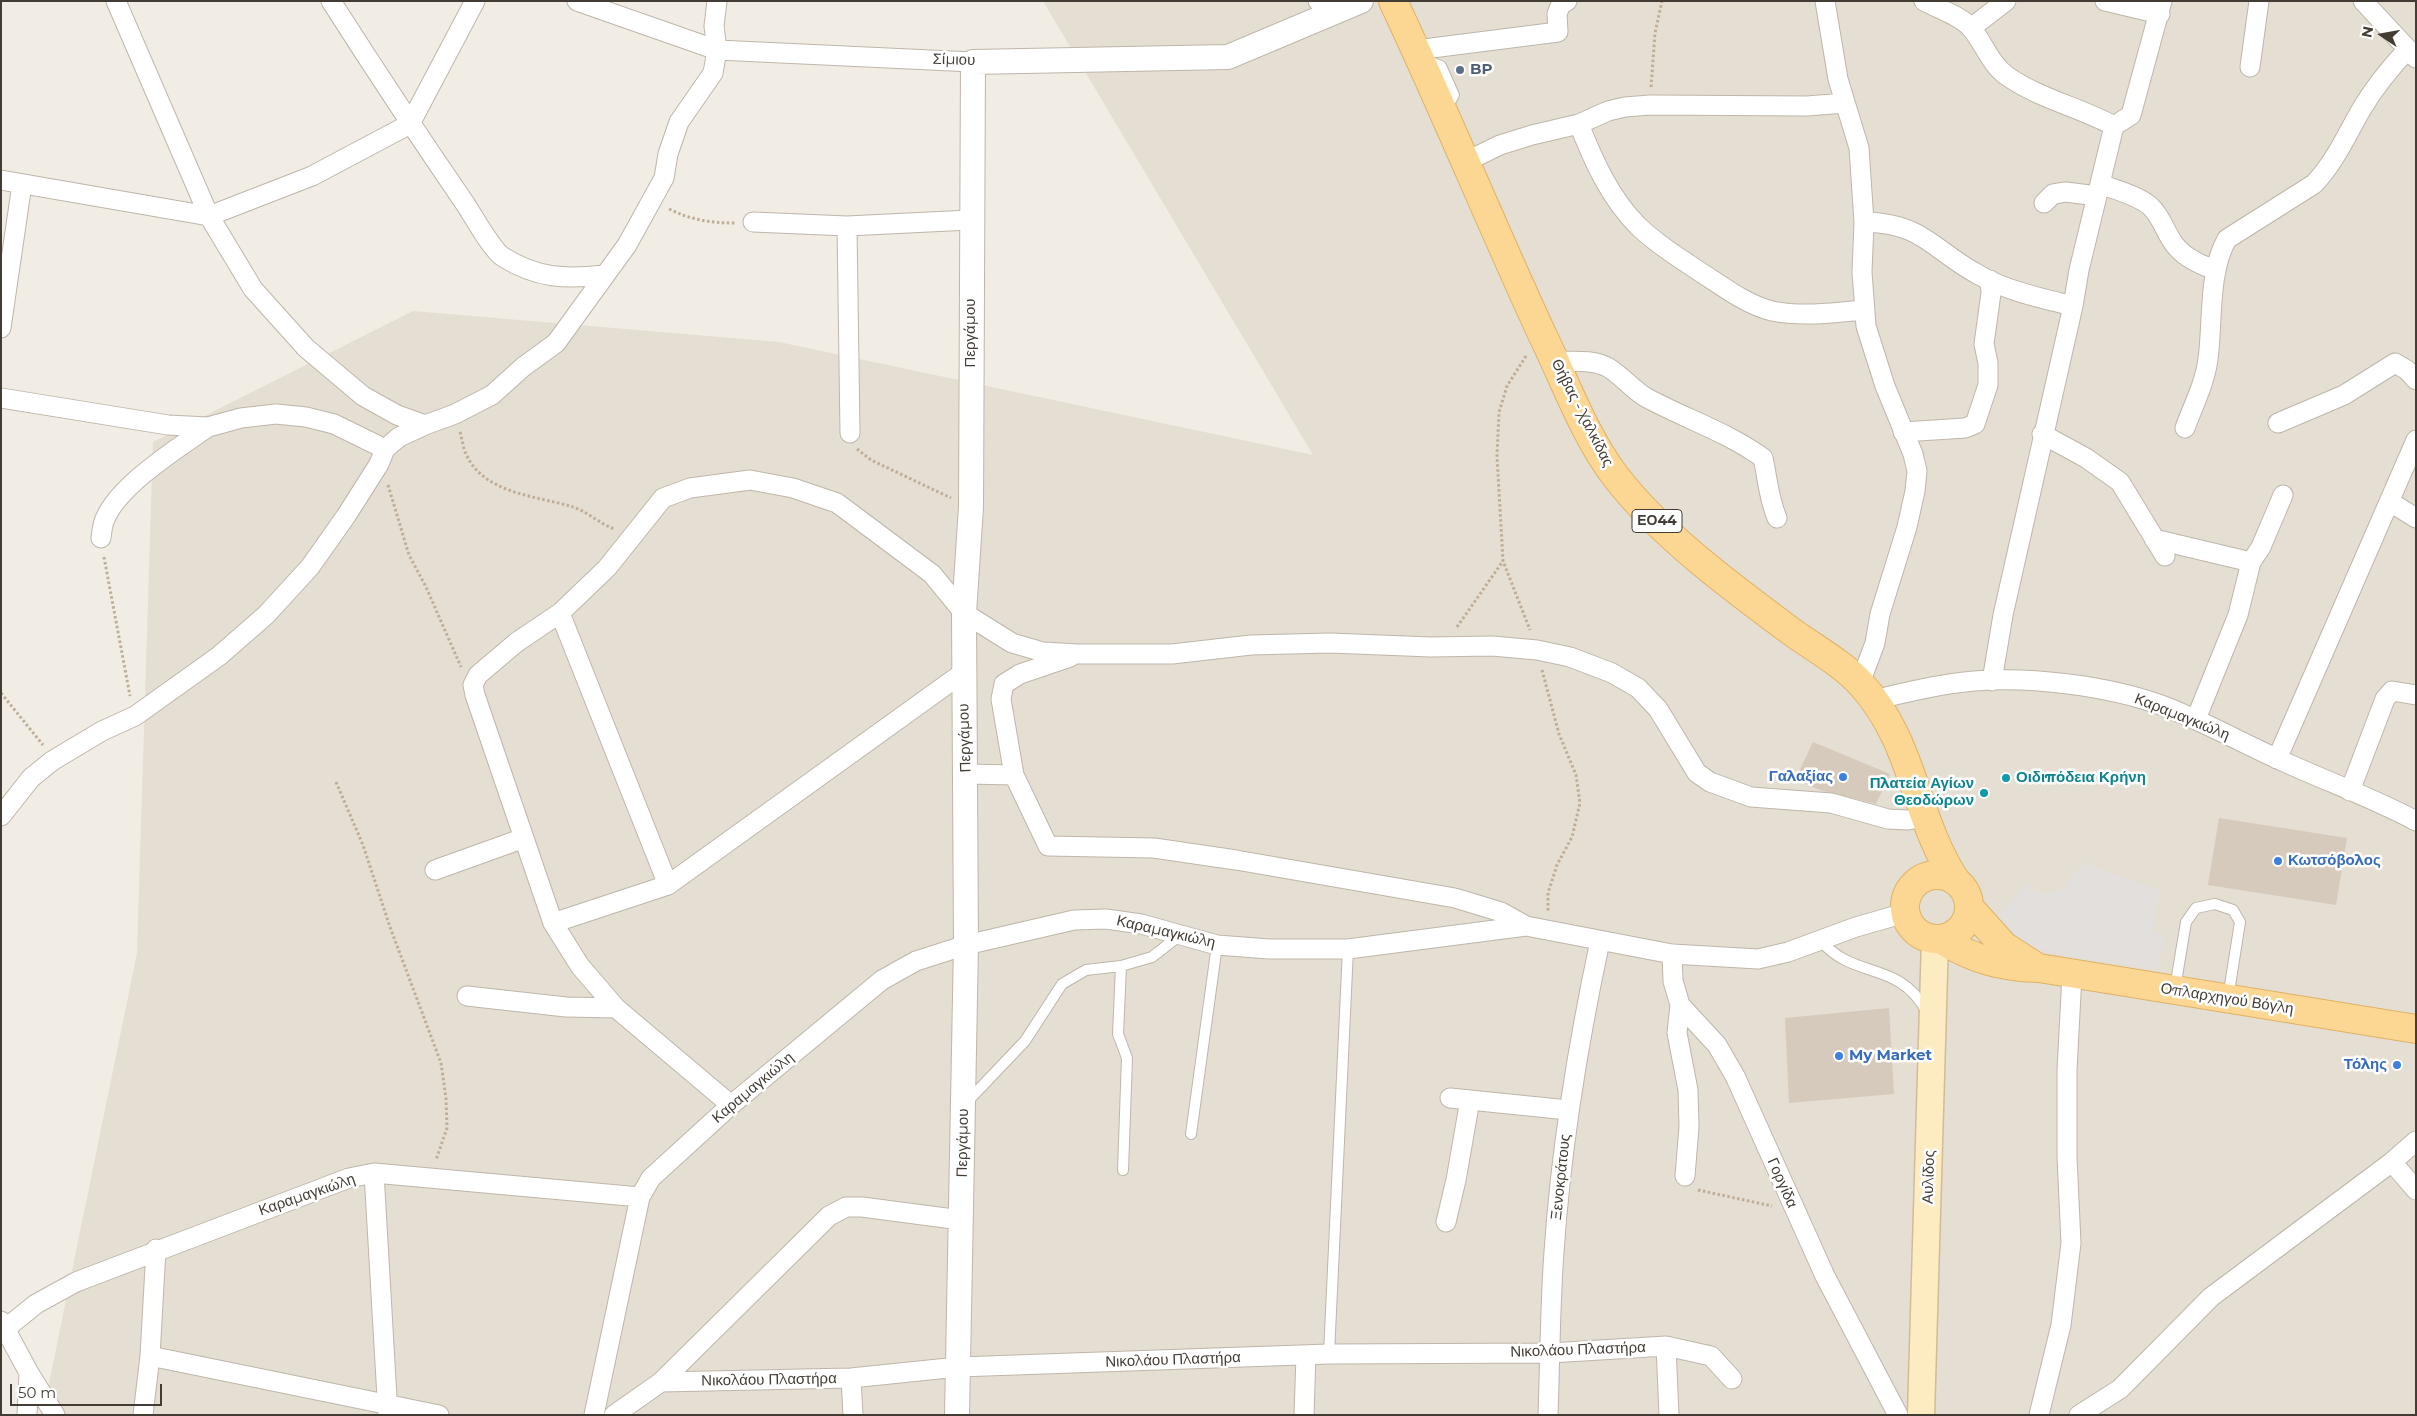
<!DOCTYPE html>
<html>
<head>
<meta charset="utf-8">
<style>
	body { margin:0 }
	#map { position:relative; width:2417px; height:1416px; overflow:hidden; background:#f1ece4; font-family:Montserrat,sans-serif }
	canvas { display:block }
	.frame { position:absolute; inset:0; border:2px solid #433c34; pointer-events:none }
	.north { position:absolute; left:2357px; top:10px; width:50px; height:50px; -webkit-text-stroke:4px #fff; paint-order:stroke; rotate:282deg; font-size:14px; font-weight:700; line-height:20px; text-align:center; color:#433c34 }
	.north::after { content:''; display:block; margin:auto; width:18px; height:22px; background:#433c34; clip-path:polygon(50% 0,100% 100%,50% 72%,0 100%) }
	.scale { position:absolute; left:10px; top:1384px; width:152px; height:22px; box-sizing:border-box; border:2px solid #433c34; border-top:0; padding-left:6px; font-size:15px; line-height:18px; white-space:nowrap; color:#433c34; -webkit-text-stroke:4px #fff; paint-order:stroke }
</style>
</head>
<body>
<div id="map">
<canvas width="2417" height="1416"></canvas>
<div class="frame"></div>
<div class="north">N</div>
<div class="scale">50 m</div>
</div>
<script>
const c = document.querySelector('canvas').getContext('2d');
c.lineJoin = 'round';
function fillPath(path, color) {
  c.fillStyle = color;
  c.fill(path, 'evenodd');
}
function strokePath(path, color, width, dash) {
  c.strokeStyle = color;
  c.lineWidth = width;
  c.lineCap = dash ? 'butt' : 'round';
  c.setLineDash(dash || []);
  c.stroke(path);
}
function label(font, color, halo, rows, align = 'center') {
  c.font = font + ' Montserrat,sans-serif';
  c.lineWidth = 5;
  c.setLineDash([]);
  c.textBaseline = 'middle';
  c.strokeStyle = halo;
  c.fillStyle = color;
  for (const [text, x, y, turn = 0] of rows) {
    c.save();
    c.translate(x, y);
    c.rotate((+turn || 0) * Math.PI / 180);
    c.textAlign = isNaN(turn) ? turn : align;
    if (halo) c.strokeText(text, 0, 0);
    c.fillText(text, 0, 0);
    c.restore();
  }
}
fillPath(new Path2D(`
	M1043 1H2416V1415H40L45 1403 137 953 153 442 413 311 779 342 1313 455Z`), '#e5ded2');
fillPath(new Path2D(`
	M2084 862 2160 891 2152 932 2165 935 2158 969 2064 956 2042 950 2025 944 1996 918 2027 883 2038 892 2050 893 2065 888Z`), '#e2dfdc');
fillPath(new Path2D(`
	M1813 742 1890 774 1876 804 1823 791 1795 780Z
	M2219 818 2347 838 2336 905 2208 885Z
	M1889 1008 1894 1094 1789 1103 1785 1018Z`), '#d6cabd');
const service = new Path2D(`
	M1425 60 1441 66 1454 95 1446 110
	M1820 940C1855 981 1898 959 1927 1012
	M1121 966 1118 1034 1127 1058 1123 1170
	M2175 988 2186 922 2196 908 2215 904 2233 910 2240 922 2228 998
	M966 1103 1025 1041 1062 984 1086 970 1121 966 1152 957 1179 936
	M1191 1134 1217 945
	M1329 1354 1348 949`);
const minor = new Path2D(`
	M116 1 209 216 253 289 306 348 363 396 397 415 425 425
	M331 1C375 70 420 138 466 205 473 216 493 251 503 257 538 279 566 279 605 275
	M577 1 717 50 973 62
	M1318 1 1331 12
	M1825 1 1838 79 1859 148 1864 222 1862 272 1866 326 1885 386 1913 454 1917 471 1915 491 1907 527 1880 614 1875 643 1860 683
	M1924 1C1938 9 1960 15 1971 28 1984 43 1990 64 2007 76 2040 99 2079 107 2114 126L2079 270 2073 306 2003 615 1992 681
	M2105 1 2160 14
	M2363 1 2416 58
	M1971 28 2006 1
	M1416 50 1558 32 1557 14 1561 4 1567 1
	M2250 67 2259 1
	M1579 124C1593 160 1610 198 1638 226 1658 245 1682 260 1705 275 1726 289 1748 305 1772 311 1802 317 1833 313 1863 310
	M2114 126 2131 115 2162 1
	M1465 162 1500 145 1532 135 1579 124 1608 111 1625 107 1650 105 1807 106 1845 103
	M1 180 209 216 312 176 410 124 475 1
	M2100 184C2116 190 2137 195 2150 206 2161 216 2164 229 2172 241 2182 257 2200 265 2216 270
	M2044 203 2053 194 2066 192 2097 196
	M753 222 847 226 970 220
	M1864 222C1924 223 1932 250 1979 275 2007 291 2041 298 2073 306
	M847 226 850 433
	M1 328 22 184
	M1555 361C1570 362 1591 359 1605 366 1618 371 1633 391 1647 398 1686 419 1727 432 1763 458 1768 480 1768 496 1777 518
	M1 398 168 425 208 427 241 418 276 414 306 417 334 424 385 449
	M2278 423 2344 395 2395 363 2407 370 2416 380
	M2185 428C2193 406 2205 383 2208 359 2213 323 2208 272 2227 239L2314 184C2335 162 2346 136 2361 110 2374 88 2390 68 2408 49
	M1903 432 1965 428 1975 424 1988 385V363L1984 344 1991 293 1990 280
	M2042 434 2086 458 2120 482 2165 556
	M2390 502 2416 518
	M101 538C102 532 102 525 105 519 119 485 178 448 208 427
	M2154 539 2251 562
	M560 613 668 885
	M1874 700C1907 692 1940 684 1974 681 2030 676 2108 686 2161 705 2201 720 2238 741 2278 759 2323 780 2371 797 2416 821
	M2196 719 2238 615 2251 562 2261 547 2283 495
	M2277 759 2416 440
	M967 774 1014 775 1048 846 1154 848 1236 860 1455 898 1501 912 1526 926 1672 954 1758 959 1788 952 1856 927 1905 913
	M1014 775 1001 699 1004 684 1020 674 1070 657
	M2350 791 2385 699 2392 691 2416 695
	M1 816 31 778 52 761 102 731 135 716 219 656 266 615 310 567 346 516 379 464 385 449 399 437 425 425 455 414 492 395 523 367 556 343 627 245 664 178 668 154 679 122 713 73 717 50 714 26 717 1
	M435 870 524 838
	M553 923 668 885 964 672
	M1672 954 1673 981 1680 1005 1717 1045 1735 1076 1825 1276 1898 1415
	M467 996 566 1007 616 1008
	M1680 1005 1677 1033 1688 1090 1689 1127 1685 1176
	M1450 1098 1568 1110
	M731 1105 616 1008 580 966 553 923 475 695 473 685 478 675 517 642 560 613 607 568 663 498 690 488 750 480 793 488 837 503 932 574 964 613 1012 643 1043 652 1078 654H1172L1251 645 1330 643 1431 647 1492 646 1537 650 1570 657 1612 673 1638 688 1658 709 1697 773 1710 782 1751 797 1831 803 1888 819 1908 820 1925 817
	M2392 1162 2416 1190
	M374 1173 388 1415
	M1446 1222 1456 1180 1470 1100
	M1 1321 29 1373 27 1415
	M5 1329 36 1304 76 1282 349 1178 374 1173 640 1197 651 1178 731 1105 882 980 916 961 966 945 1074 920 1106 919 1141 924 1217 945 1269 949H1348L1526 926
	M1666 1346 1669 1415
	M150 1356 439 1415
	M29 1373 55 1415
	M851 1378 853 1415
	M661 1382 829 1216 846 1207H862L961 1220
	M143 1415 150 1356 156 1249
	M594 1415 640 1197
	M614 1415 661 1382 851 1378 958 1367 1329 1354 1550 1353 1666 1346 1711 1356 1732 1379
	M1304 1415 1306 1355
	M1548 1415C1550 1361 1550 1306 1554 1252 1561 1147 1578 1044 1600 941
	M2039 1415 2061 1325 2071 1243 2067 1157V1070L2072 975
	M2079 1415 2120 1389 2211 1297 2392 1162 2416 1141`);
const tertiary = new Path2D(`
	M957 1415 966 945 964 613 971 507 973 62 1228 57 1361 1`);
const secondary = new Path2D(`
	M1921 1415 1935 939`);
const primary = new Path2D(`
	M1393 1C1445 111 1491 224 1542 334 1565 381 1584 435 1616 477 1660 534 1730 586 1788 629 1812 647 1841 662 1861 684 1915 743 1914 818 1956 881
	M1905 907a32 32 0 1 1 64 0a32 32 0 1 1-64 0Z
	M1969 907 2004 946 2035 966
	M1940 939C1973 959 2000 967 2039 968L2416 1029`);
strokePath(service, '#bfb6aa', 12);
strokePath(minor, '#bfb6aa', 21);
strokePath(tertiary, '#bfb6aa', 26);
strokePath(secondary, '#d0bd95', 29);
strokePath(primary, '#dfb264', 30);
strokePath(new Path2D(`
	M1651 87 1655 33 1662 1
	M669 209C691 220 711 223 735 223
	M1526 356 1507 386 1499 412 1497 456 1503 561 1530 630
	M460 432C462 439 463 447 466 454 483 493 535 496 570 506 585 510 599 523 614 529
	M857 449 871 460 951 498
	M388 485 409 555 426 587 461 667
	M104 557 130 696
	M1457 627 1503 561
	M1542 670 1559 734 1576 775 1580 803 1572 837 1557 865 1548 893V911
	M1 693 43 745
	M336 782 363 845 390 927 441 1063 446 1098 447 1128 436 1160
	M1698 1190 1772 1206`), '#beae98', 3, [2.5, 2.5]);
strokePath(service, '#fff', 10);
strokePath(minor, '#fff', 19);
strokePath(tertiary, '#fff', 24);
strokePath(secondary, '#fdebc2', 26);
strokePath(primary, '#fbd793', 28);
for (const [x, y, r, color] of [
	[1460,70,5,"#5c6f8a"],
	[1843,777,5,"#3f7fe0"],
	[2006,778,5,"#0f9aa8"],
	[1984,793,5,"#0f9aa8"],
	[2278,861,5,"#3f7fe0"],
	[1839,1056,5,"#3f7fe0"],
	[2397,1065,5,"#3f7fe0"]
]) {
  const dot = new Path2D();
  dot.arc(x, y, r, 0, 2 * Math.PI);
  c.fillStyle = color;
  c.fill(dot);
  strokePath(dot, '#fff', 2);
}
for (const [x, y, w] of [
	[1657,521,50]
]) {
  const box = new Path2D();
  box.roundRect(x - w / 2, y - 11.5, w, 23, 4);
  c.fillStyle = '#fff';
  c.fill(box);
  strokePath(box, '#433c34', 1);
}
label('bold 14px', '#433c34', null, [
	["ΕΟ44",1657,521]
]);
label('15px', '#433c34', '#fff', [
	["Σίμιου",954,60,2],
	["Περγάμου",971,333,-90],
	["Θήβας - Χαλκίδας",1582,413,63],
	["Καραμαγκιώλη",2182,717,22],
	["Περγάμου",965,738,-92],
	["Καραμαγκιώλη",1166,932,13],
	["Οπλαρχηγού Βόγλη",2227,999,9],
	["Καραμαγκιώλη",753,1088,-40],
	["Περγάμου",963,1143,-89],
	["Ξενοκράτους",1561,1177,-84],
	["Αυλίδος",1929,1177,-88],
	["Γοργίδα",1782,1183,66],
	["Καραμαγκιώλη",307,1195,-19],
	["Νικολάου Πλαστήρα",1578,1350,-2],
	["Νικολάου Πλαστήρα",1173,1360,-2],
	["Νικολάου Πλαστήρα",769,1380,-1]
]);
label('bold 15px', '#4e5e75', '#fff', [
	["BP",1470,70]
], 'left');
label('bold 15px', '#366cbe', '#fff', [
	["Γαλαξίας",1833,777],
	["Κωτσόβολος",2288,861,"left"],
	["My Market",1849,1056,"left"],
	["Τόλης",2387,1065]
], 'right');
label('bold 15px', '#0d838f', '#fff', [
	["Οιδιπόδεια Κρήνη",2016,778],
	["Πλατεία Αγίων",1974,784,"right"],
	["Θεοδώρων",1974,801,"right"]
], 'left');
</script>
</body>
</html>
